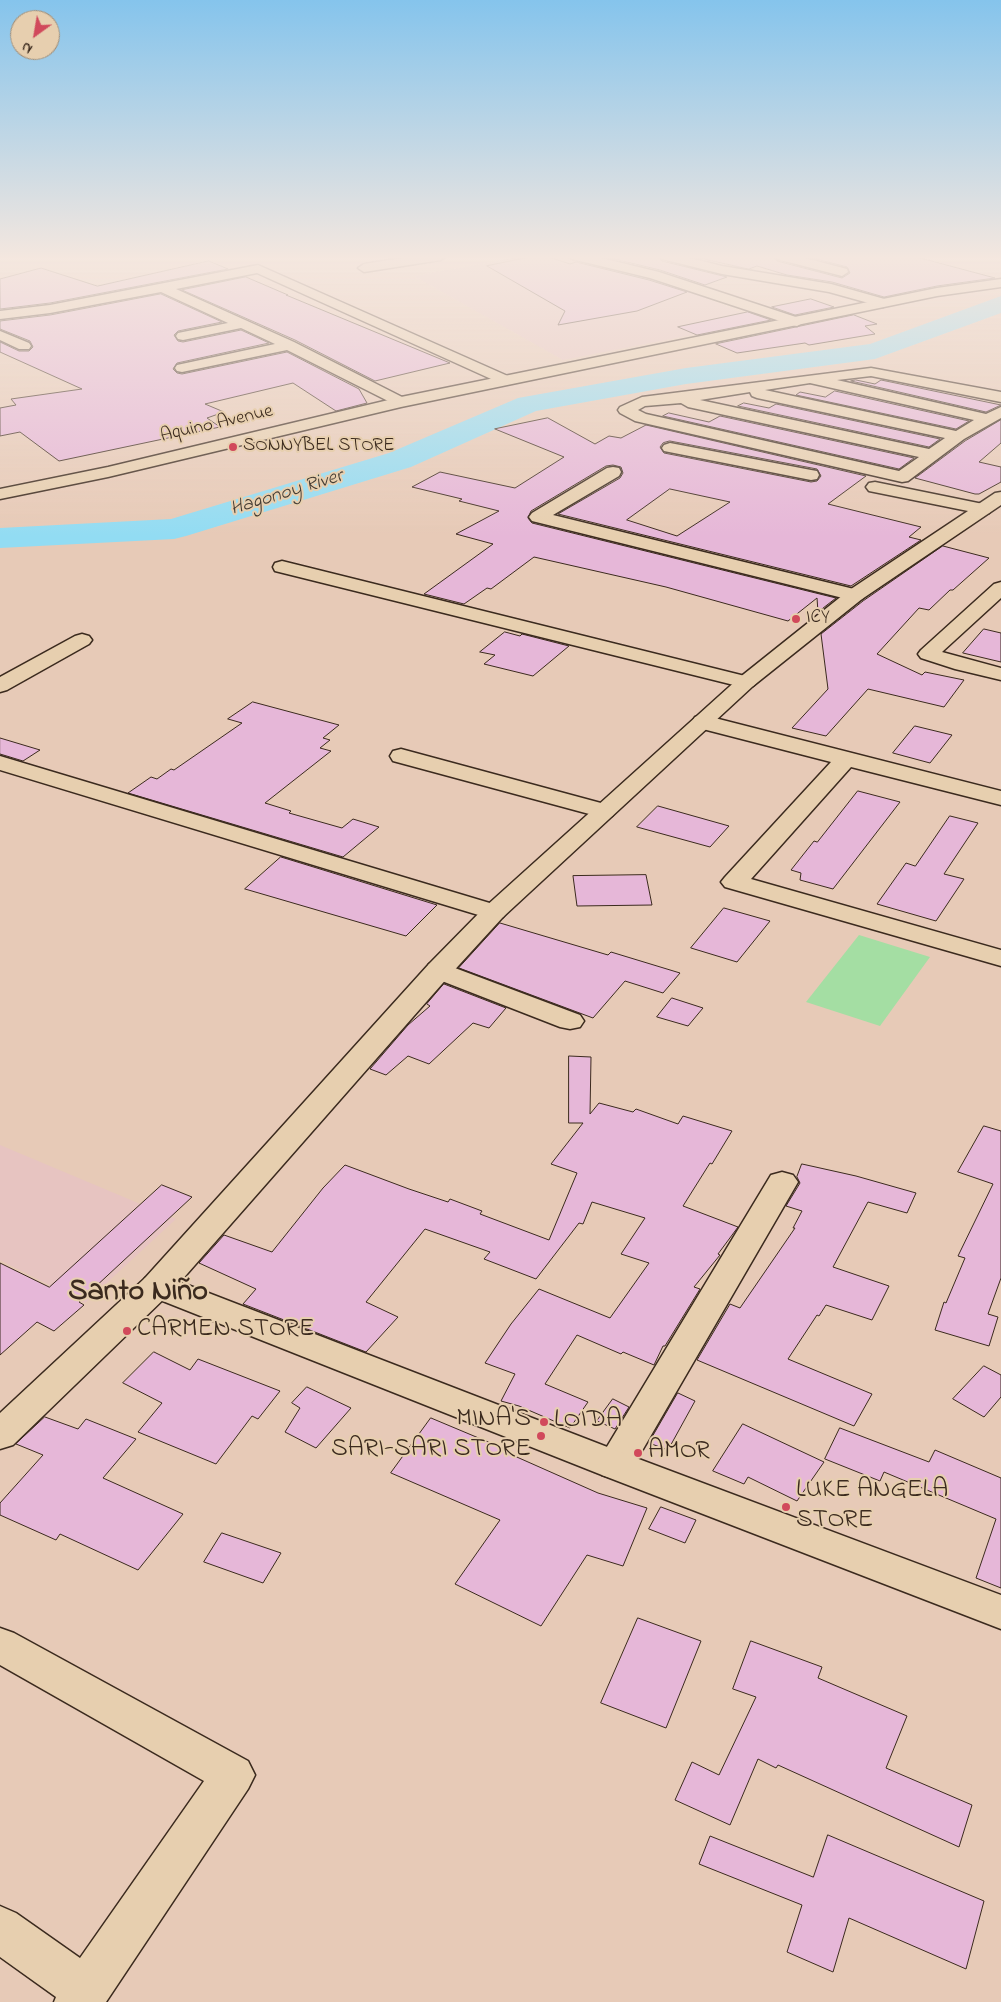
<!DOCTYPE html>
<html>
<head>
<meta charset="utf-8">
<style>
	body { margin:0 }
	#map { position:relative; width:1001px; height:2002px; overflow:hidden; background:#e7cab7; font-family:"Indie Flower",sans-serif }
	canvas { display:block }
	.north { position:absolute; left:10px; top:10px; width:50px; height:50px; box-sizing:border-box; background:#e7cfaf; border:1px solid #a28d75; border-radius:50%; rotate:212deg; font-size:14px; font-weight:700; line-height:20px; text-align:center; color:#3b2a1e }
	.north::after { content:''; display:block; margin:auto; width:18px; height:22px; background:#d1495b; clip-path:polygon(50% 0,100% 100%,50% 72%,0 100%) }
</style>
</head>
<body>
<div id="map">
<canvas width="1001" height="2002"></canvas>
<div class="north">N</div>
</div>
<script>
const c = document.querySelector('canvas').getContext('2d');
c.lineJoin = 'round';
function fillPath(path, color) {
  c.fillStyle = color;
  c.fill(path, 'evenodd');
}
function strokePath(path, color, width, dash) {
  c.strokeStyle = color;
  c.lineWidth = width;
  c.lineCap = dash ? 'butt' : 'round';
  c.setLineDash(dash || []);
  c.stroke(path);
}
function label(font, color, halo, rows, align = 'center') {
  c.font = font + ' "Indie Flower",sans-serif';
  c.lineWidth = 4;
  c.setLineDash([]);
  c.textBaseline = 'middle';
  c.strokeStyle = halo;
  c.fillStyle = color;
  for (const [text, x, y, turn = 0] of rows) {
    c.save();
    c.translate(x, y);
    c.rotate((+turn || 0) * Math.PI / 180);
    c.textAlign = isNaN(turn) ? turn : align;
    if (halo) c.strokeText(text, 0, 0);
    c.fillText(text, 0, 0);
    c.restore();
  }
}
fillPath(new Path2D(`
	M526 256H558L647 274 762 321 563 360 414 276Z
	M0 1145 176 1219 85 1303 0 1260Z`), '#e7c4c1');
fillPath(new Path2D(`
	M859 935 930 957 880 1026 806 1002Z`), '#a4dea3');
fillPath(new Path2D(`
	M1001 296V313L875 359 686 384 536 411 411 467 186 536 174 539 0 548V528L171 519 389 453 518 398 686 368 870 344Z`), '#92dcf3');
const building = new Path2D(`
	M535 256H546L570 264 576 262 649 280 687 292 637 311 558 325 565 311 487 266Z
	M602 256H658L662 261 727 277 705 285 660 270Z
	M691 256H773L777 261 842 278 850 273 847 267 805 256H913L995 278 937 286 884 297 832 282 787 275 757 266 749 269Z
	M209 261 228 269 50 303 0 309V279L41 268 97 286Z
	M246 277 288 295H286L450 363 375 381 295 340 182 290Z
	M161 294 222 322 178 331 174 335 178 341 183 342 241 330 269 343 177 363 173 369 177 373 182 374 287 352 359 389 367 403 336 411 293 383 205 404 224 412 207 418 220 427 59 461 20 432 0 436V408L16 405 11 399 82 389 0 352V342L19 351H29L33 347 30 341 0 329V321L50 315Z
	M811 299 834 307 795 315 772 307Z
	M748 312 771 320 697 335 678 327Z
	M854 315 877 324 865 326 875 334 809 345 805 343 737 353 716 344Z
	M856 380 875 384 881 380 1001 405 986 412 851 381Z
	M835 391 969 421 956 429 796 395 800 392 825 397Z
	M744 403 769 408 776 404 940 439 929 447 738 406Z
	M669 413 709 422 720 416 914 458 899 469 663 416Z
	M548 418 595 444 609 436 621 438 646 425 866 476 828 504 921 527 909 537 921 540 851 586 558 514 620 478 623 473 621 467 613 465 606 466 531 511 528 518 532 523 836 598 818 612 817 598 788 621 666 587 534 557 491 589 487 588 464 604 424 594 493 544 456 534 499 511 459 501 462 499 412 487 440 472 515 488 564 457 495 429ZM670 441 817 469 821 476 817 481 811 482 664 453 660 447 663 443ZM670 489 730 502 677 536 627 520Z
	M1001 420V443L979 462 1001 467V482L979 494H975L915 478 965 441Z
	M943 546 989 558 953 590H950L929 610 919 608 877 654 922 675 925 672 964 680 944 707 868 689 826 736 792 728 828 689 821 634 863 601Z
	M984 629 1001 633V662L963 653Z
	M505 632 520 636 522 634 569 646 533 676 484 664 495 655 480 652Z
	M253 702 339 725 323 738 330 740 320 748 331 751 265 803 291 811 289 813 342 828 353 819 379 827 343 857 128 793 151 777 157 779 171 769 174 770 242 723 228 719Z
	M915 726 952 735 930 763 893 753Z
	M0 738 40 750 23 761 0 754Z
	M858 791 900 802 833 889 800 880 801 873 791 870 814 841 817 842Z
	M658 806 729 826 710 847 637 827Z
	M950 816 978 823 944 874 964 879 936 921 877 904 906 863 915 866Z
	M281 857 437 905 406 936 245 889Z
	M646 875 652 905 577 906 573 876Z
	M724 908 770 921 737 962 691 948Z
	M500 923 608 955 611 952 680 973 663 993 625 981 593 1018 459 968Z
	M444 984 506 1008 489 1028 473 1023 429 1064 408 1056 386 1075 370 1069 408 1025 430 1006 427 1004Z
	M672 998 703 1008 688 1026 657 1017Z
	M569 1056 591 1057 590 1114 599 1103 633 1112 636 1109 678 1124 683 1116 732 1131 712 1164 710 1163 683 1206 738 1227 718 1254 720 1255 694 1287 700 1289 665 1346H663L654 1365 623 1352 621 1354 577 1335 545 1384 588 1402 570 1428 519 1406 501 1401 515 1374 485 1363 511 1324 539 1289 610 1318 649 1263 621 1254 645 1218 592 1202 583 1224 579 1223 536 1279 484 1259 490 1252 425 1229 366 1302 398 1317 366 1352 243 1304 256 1289 199 1263 224 1235 272 1252 323 1188 345 1165 409 1189 448 1202 450 1199 482 1211 480 1214 549 1240 577 1173 551 1164 583 1123H569Z
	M984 1126 1001 1131V1278L988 1314 998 1317 989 1346 935 1330 944 1302 946 1303 965 1258 958 1256 993 1184 958 1172Z
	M802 1164 856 1176 916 1193 907 1213 868 1202 833 1267 889 1286 872 1320 826 1305 819 1316 817 1315 788 1359 872 1394 854 1426 697 1360 730 1304 740 1308 795 1228H793L802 1211 786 1206 800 1183 797 1177Z
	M162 1185 192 1197 79 1302 84 1305 54 1331 37 1322 0 1355V1263L49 1287Z
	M154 1352 190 1370 198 1359 280 1391 258 1419 252 1416 216 1464 138 1432 162 1403 123 1383Z
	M984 1366 1001 1375V1397L984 1417 953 1399Z
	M307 1387 351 1408 316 1448 285 1432 300 1408 292 1403Z
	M678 1393 695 1401 668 1450 649 1443Z
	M613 1399 629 1407 615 1429 597 1421Z
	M45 1417 78 1429 86 1419 136 1439 103 1478 183 1514 138 1570 60 1534 56 1540 0 1515V1503L43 1455 16 1444Z
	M431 1418 512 1452 510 1454 598 1493 647 1508 623 1566 587 1555 541 1626 455 1584 500 1520 391 1473Z
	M743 1424 824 1462 797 1501 748 1477 744 1484 713 1471Z
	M840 1428 929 1462 935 1450 1001 1478V1588L976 1578 996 1519 884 1472 880 1481 825 1459Z
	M661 1507 696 1520 685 1543 649 1529Z
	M222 1533 281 1553 263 1583 204 1562Z
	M638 1618 701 1641 666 1728 601 1703Z
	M751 1641 822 1667 818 1678 907 1716 886 1768 972 1805 959 1847 778 1765 776 1768 758 1759 730 1825 675 1800 692 1762 719 1775 756 1697 733 1689Z
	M828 1835 984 1901 966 1969 849 1918 833 1972 787 1952 802 1905 699 1864 710 1836 813 1877Z`);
fillPath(building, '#e6b7d8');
strokePath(building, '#3b2a1e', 1);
const minor = new Path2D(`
	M415 256H447L441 260 364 272 358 268 364 264Z
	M570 256H593L659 272 802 319 804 322 797 326 792 325 650 278 572 259Z
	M660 256H682L722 266 831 284 888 300 890 303 883 307 829 292 722 274 662 259Z
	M775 256H797L847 269 848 272 842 276 777 259Z
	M258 265 510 377 513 380 510 383H500L257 273 176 289 294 342 406 399 409 402 406 405H396L287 350 182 372 177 371 175 368 177 365 275 344 241 328 183 340 178 339 176 336 178 333 228 323 161 292 50 313 0 319V311L50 305Z
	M0 331 29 343 31 346 29 349H19L0 340Z
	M871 368 1001 392V402L871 376 837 380 986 414 1001 407V418L964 439 908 481 902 482 635 421 620 413 618 410 620 407 642 397ZM810 383 974 420 956 431 765 390ZM750 392 752 396 757 398 945 438 929 449 700 400ZM681 403 688 407 919 457 899 471 646 414 638 410 645 406Z
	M670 443 811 470 817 471 819 475 817 479 811 480 664 451 662 448 664 445Z
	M613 467 619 468 621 472 619 476 553 515 862 591 865 595 862 599 855 601 532 521 529 517 532 513 607 468Z
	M875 482 983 504 989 505 992 509 989 513 983 514 869 491 866 487 869 483Z
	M282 561 753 678 757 682 753 686 746 688 275 571 273 567 275 563Z
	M1001 582V598L942 652 1001 668V680L955 669 921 658 918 654 921 650 994 584Z
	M82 634 89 636 92 640 89 644 7 690 0 692V677L75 636Z
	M703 715 1001 791V805L851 767 751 879 1001 950V966L725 887 721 882 725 877 831 762 695 727 692 722 695 717Z
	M401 749 612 806 616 811 612 816 604 818 393 761 390 756 393 751Z
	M0 756 503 907 507 912 503 917 494 920 485 917 0 770Z
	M439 962 580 1015 584 1021 580 1027 570 1029 560 1027 429 976 426 970 429 964Z
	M782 1172 793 1175 798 1182 628 1475 615 1479 602 1475 597 1465 602 1455 771 1175Z
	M157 1274 169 1278 174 1286 169 1294 13 1445 0 1449V1413L145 1278Z
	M0 1628 14 1633 248 1761 255 1775 248 1789 106 2002H54L56 1997 0 1957V1906L16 1913 80 1958 204 1781 0 1665Z`);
const tertiary = new Path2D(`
	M1001 492V505L862 599 753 686 503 917 449 976 180 1282 628 1455 1001 1595V1629L602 1475 145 1294 140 1286 145 1278 429 964 485 907 739 678 848 591 995 493Z`);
const secondary = new Path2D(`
	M1001 279V287L937 296 401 407 108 477 0 499V489L108 467 401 397 937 288Z`);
strokePath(minor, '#3b2a1e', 3);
strokePath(tertiary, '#3b2a1e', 3);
strokePath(secondary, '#3b2a1e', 3);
fillPath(minor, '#e7cfaf');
fillPath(tertiary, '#e7cfaf');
fillPath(secondary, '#e7cfaf');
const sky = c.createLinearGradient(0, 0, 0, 537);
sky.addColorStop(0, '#85c4ec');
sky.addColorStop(0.48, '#f4e7df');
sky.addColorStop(1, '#f4e7df00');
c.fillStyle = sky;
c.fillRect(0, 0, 1001, 537);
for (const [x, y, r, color] of [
	[233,447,5,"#d1495b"],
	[796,619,5,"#d1495b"],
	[127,1331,5,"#d1495b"],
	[544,1422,5,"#d1495b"],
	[541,1436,5,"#d1495b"],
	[638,1453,5,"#d1495b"],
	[786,1507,5,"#d1495b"]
]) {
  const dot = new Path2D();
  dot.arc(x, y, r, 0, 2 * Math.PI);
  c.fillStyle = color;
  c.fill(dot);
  strokePath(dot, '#e7cfaf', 2);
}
label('19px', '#3b2a1e', '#e7cfaf', [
	["Aquino Avenue",217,425,-13]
]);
label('19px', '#3b2a1e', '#e7cfaf', [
	["SONNYBEL STORE",243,447],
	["ICY",806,619]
], 'left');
label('italic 20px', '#443c33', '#e7cfaf', [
	["Hagonoy River",287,494,-17]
]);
label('26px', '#3b2a1e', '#e7cfaf', [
	["CARMEN STORE",137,1331],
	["MINA'S",531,1421,"right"],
	["SARI-SARI STORE",531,1451,"right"],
	["LOIDA",554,1422],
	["AMOR",648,1453],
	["LUKE ANGELA",796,1492],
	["STORE",796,1522]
], 'left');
label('bold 30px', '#3b2a1e', '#e7cfaf', [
	["Santo Niño",138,1294]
]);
</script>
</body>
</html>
